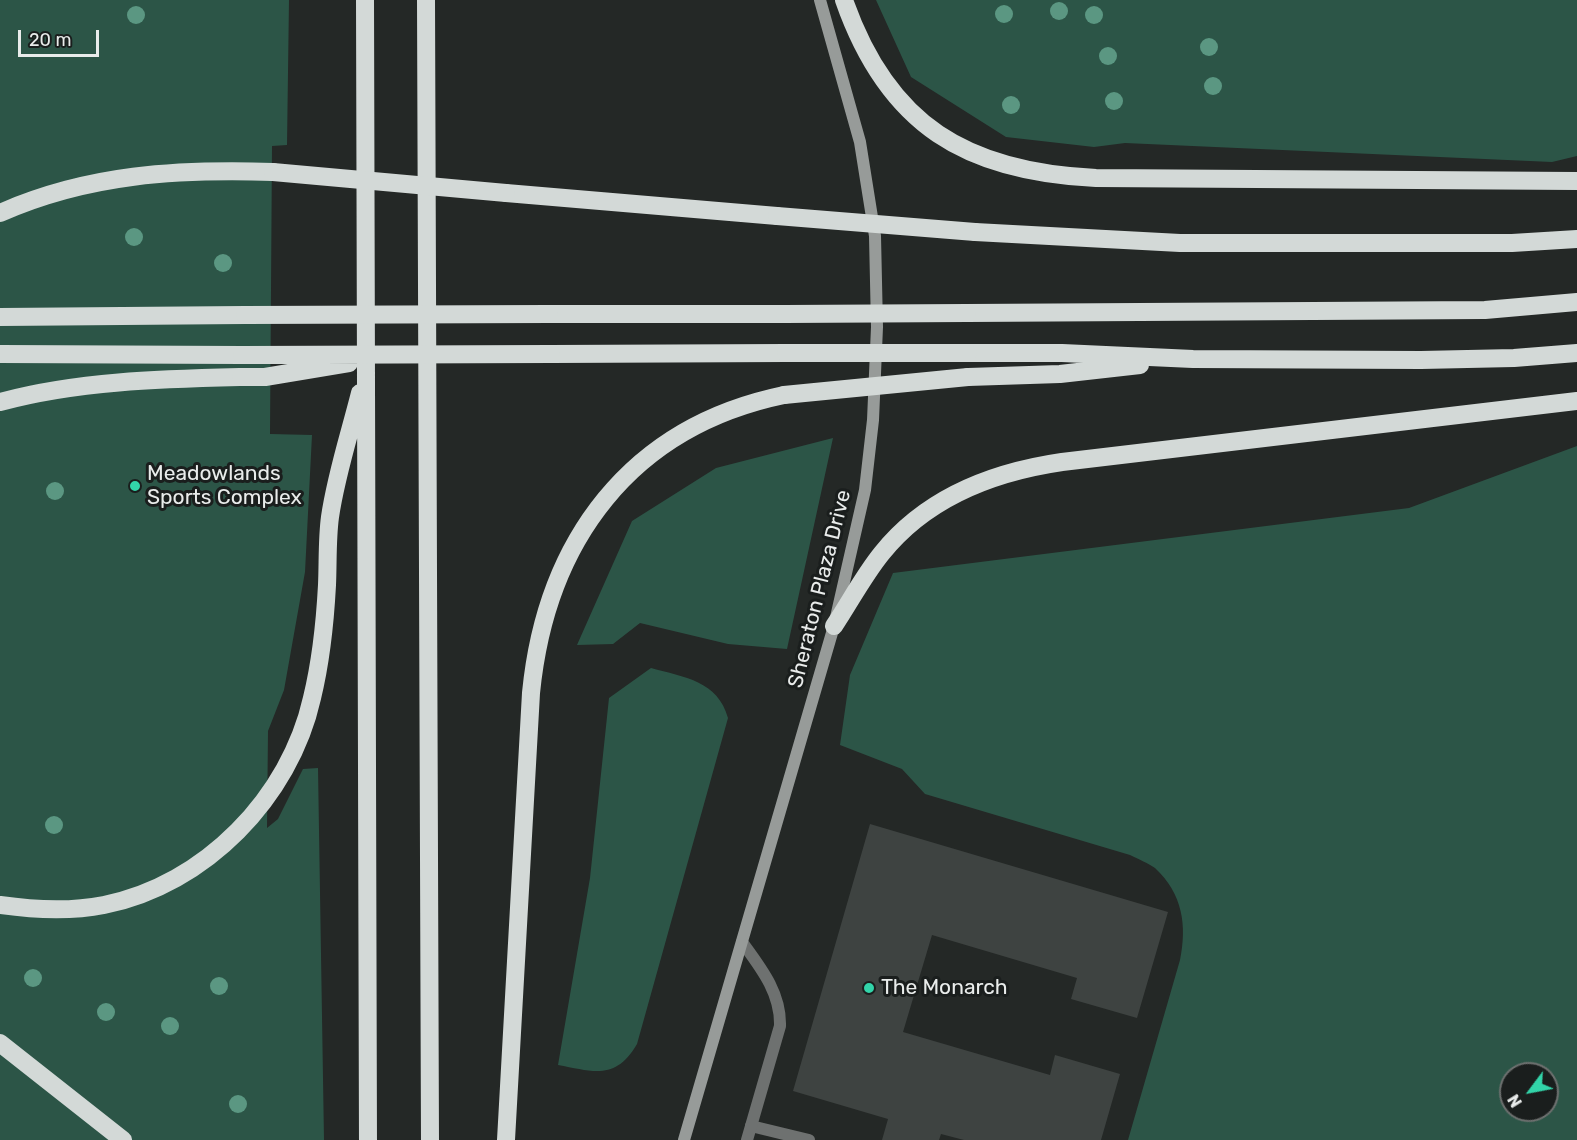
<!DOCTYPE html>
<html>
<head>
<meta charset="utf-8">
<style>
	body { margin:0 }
	#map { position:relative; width:1577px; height:1140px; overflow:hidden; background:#242826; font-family:Rubik,sans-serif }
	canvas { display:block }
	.north { position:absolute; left:1499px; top:1062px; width:60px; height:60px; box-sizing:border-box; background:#1a1e1d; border:2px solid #6d706f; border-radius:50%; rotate:238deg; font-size:16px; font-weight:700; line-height:24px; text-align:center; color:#e9eceb }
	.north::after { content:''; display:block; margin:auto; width:21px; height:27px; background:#32d4a9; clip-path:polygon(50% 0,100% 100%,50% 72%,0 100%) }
	.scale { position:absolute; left:18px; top:30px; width:81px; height:27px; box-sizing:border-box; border:3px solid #e9eceb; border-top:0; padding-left:8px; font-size:18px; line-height:21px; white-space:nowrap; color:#e9eceb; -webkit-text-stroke:4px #1a1e1d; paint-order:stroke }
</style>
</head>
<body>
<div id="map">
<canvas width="1577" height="1140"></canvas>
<div class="north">N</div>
<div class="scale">20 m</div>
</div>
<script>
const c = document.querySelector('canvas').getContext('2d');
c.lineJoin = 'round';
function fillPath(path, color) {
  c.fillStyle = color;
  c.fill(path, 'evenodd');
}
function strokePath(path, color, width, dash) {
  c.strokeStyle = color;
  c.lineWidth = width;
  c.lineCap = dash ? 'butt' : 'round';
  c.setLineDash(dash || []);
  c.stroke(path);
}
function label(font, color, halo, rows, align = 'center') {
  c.font = font + ' Rubik,sans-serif';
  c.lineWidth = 6;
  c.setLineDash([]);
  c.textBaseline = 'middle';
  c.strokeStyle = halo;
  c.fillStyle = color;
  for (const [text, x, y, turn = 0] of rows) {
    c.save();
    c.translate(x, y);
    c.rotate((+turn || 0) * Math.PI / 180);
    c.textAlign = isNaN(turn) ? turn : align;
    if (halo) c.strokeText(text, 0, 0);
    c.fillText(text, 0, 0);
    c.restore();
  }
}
fillPath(new Path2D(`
	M0 0H289L287 145 272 146 270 434 312 435 305 572 284 690 268 731 267 828 278 819 303 769 318 768 324 1140H0Z
	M876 0H1577V156L1552 162 1125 143 1094 147 1006 137 911 77Z
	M833 438 787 649 728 644 640 623 613 644 577 645 632 521 716 468Z
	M1577 446V1140H1128L1180 960C1187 926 1183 894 1155 868 1148 863 1138 859 1130 855L925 794 902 769 840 745 850 675 893 573 1409 508ZM1511 1074H1547V1110H1511Z
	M651 668C684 677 718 681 728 718L637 1044C616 1080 595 1072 558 1065L590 878 609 698Z`), '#2c5547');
fillPath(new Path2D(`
	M870 824 1168 912 1137 1018 1071 999 1077 978 932 935 903 1032 1050 1075 1055 1055 1120 1074 1101 1140H964L941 1134 939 1140H882L888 1119 793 1091Z`), '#3e4341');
strokePath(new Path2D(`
	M751 1126 809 1140`), '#6e7170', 12);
strokePath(new Path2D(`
	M742 942C761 968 781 993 780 1026L747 1140`), '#6e7170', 12);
strokePath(new Path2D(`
	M684 1140 834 626 865 490 873 420 877 327 875 236 860 142 820 0`), '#979b99', 12);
strokePath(new Path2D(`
	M365 0 368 1140
	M426 0 430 1140
	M844 0C888 126 967 172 1096 178L1577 181
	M506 193 777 216
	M0 213C88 174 177 169 273 172
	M975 232 1180 243H1512L1577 239
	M967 313 1485 310 1577 302
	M549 314H785
	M0 317 245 315
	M968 353H1062L1193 359 1421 360 1514 358 1577 353
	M0 354 242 355
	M551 354 786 353
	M968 377 1060 374 1140 365
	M0 402C77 381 161 379 241 377
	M834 626C850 602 864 575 882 553 927 497 993 472 1062 462L1577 401
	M0 905C35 910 69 912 104 905 205 885 290 797 312 698 321 661 325 623 327 585 328 562 327 539 330 517 336 475 350 433 360 393
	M0 1043 123 1140
	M506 1140 531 693C546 541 630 427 784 395`), '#d3d9d7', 18);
strokePath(new Path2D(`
	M273 172 506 193
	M777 216 975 232
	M785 314 967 313
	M245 315 549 314
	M786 353H968
	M242 355 551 354
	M241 377H265L349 363
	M784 395 968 377`), '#d3d9d7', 18);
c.fillStyle = '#5b9782';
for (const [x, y] of [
	[1059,11],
	[1004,14],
	[136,15],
	[1094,15],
	[1209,47],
	[1108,56],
	[1213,86],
	[1114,101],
	[1011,105],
	[134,237],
	[223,263],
	[55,491],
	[54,825],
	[33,978],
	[219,986],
	[106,1012],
	[170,1026],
	[238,1104]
]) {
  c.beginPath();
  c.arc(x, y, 9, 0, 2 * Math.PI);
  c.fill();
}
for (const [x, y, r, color] of [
	[135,486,6,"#32d4a9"],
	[869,988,6,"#32d4a9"]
]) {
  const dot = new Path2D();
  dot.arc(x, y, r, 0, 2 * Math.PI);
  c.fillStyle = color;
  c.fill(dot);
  strokePath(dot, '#1a1e1d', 2);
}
label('21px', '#e9eceb', '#1a1e1d', [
	["Meadowlands",147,474],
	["Sports Complex",147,498],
	["The Monarch",881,988]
], 'left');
label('21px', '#e9eceb', '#1a1e1d', [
	["Sheraton Plaza Drive",820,589,-76]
]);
</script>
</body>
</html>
